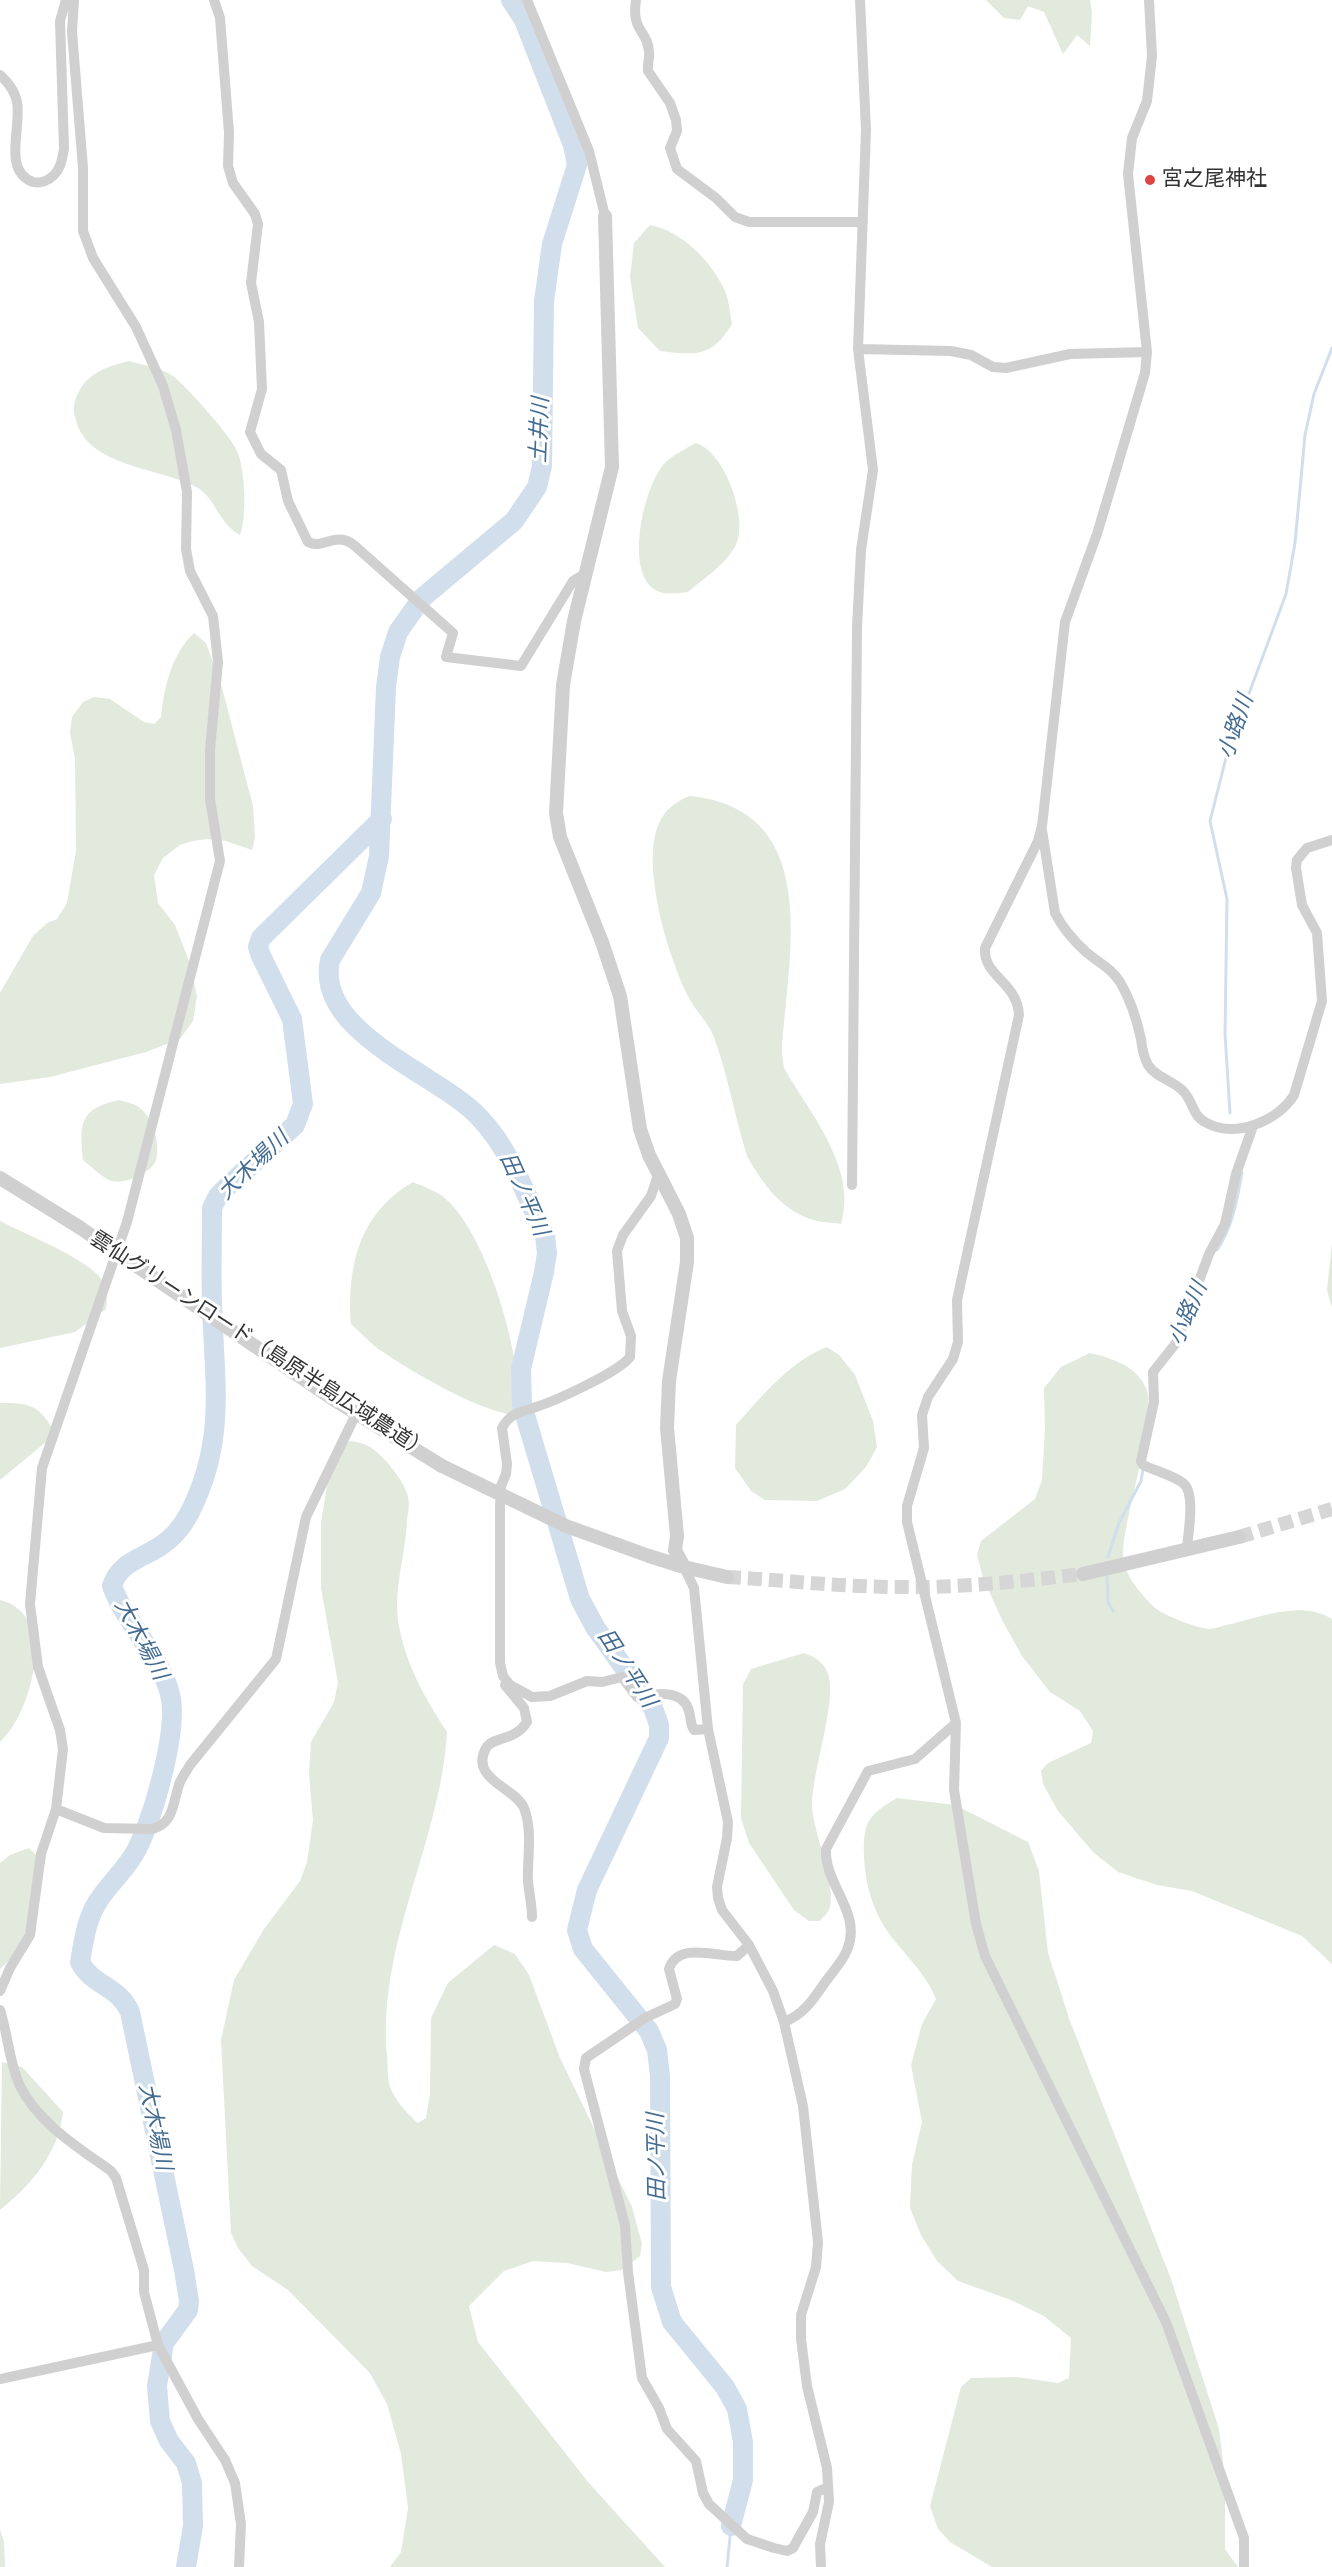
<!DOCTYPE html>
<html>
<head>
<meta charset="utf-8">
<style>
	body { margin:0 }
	canvas { display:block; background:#fff }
</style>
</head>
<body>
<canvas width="1332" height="2567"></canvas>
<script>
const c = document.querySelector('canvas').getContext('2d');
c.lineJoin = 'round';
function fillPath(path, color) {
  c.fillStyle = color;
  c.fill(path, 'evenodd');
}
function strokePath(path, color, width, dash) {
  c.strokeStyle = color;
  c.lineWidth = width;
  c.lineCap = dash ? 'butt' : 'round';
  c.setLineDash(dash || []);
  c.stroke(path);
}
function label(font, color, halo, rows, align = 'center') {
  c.font = font + ' "Roboto Condensed","Noto Sans JP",sans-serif';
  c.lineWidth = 6;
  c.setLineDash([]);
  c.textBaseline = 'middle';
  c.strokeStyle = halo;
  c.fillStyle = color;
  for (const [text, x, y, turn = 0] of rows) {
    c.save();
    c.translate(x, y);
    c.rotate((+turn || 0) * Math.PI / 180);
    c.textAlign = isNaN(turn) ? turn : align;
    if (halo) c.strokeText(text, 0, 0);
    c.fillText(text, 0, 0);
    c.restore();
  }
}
fillPath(new Path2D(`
	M986 0H1090L1092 13 1090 46 1077 35 1063 54 1044 12 1028 6 1020 20 1004 18Z
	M650 225C682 231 712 262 725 291 729 301 730 313 732 324 711 358 697 355 660 351L638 328 630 277 634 243Z
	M129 361C143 365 161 368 173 376 186 386 234 439 238 453 245 473 247 516 240 535 218 523 216 499 198 488 163 468 92 468 77 424 74 413 72 408 76 398 86 373 105 367 129 361Z
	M695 443C725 450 750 522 735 547 723 567 705 577 688 592 679 593 669 595 660 592 621 579 644 481 667 461 675 454 686 449 695 443Z
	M194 633 206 643 221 684 253 806 255 838 252 850 226 841 207 839 193 841 180 845 163 858 154 875 158 903 175 925 189 961 197 996 193 1021 180 1039 146 1052 50 1077 0 1084V993L33 936 47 923 57 919 67 903 76 851 75 758 70 733 72 717 83 702 94 697 110 699 144 722 154 724 161 717C164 688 172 653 194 633Z
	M690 796C826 810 787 960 782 1054L784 1068C810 1114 858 1168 841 1224 833 1222 825 1223 817 1221 784 1213 763 1185 747 1156 735 1117 728 1076 714 1037 709 1023 696 1012 689 998 669 960 641 867 658 826 663 811 676 801 690 796Z
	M119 1100C125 1102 132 1103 137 1106 152 1114 161 1144 156 1160 151 1174 122 1186 109 1180 99 1175 91 1166 83 1160 79 1122 80 1109 119 1100Z
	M413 1182C424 1187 440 1192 449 1202 488 1240 525 1362 517 1415 484 1414 412 1372 383 1352 371 1345 362 1333 351 1324 347 1267 359 1213 413 1182Z
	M0 1221C25 1234 80 1256 98 1275 107 1285 108 1296 106 1309L75 1332 0 1348Z
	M1332 1244V1308L1327 1290Z
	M827 1347 839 1355 855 1375 873 1421 877 1447 866 1467 845 1489 817 1501 765 1500 751 1491 735 1468 736 1425C762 1396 790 1361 827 1347Z
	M1090 1353C1111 1358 1136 1365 1146 1388 1159 1419 1123 1514 1123 1557 1124 1575 1142 1595 1154 1607 1163 1615 1196 1628 1209 1629 1215 1629 1224 1625 1231 1624 1262 1617 1302 1600 1332 1619V1964L1302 1936 1192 1891 1157 1885 1118 1872 1093 1852 1058 1811 1043 1784 1041 1771 1048 1763 1091 1743 1093 1731 1080 1711 1050 1692 1022 1656 1002 1620 983 1578 977 1555 981 1541 1035 1499 1042 1480 1045 1428 1044 1388 1061 1367Z
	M0 1403C27 1403 38 1404 52 1428L46 1442 0 1480Z
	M349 1441C367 1442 375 1449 387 1462 395 1472 405 1484 408 1497 410 1504 408 1513 407 1520 406 1553 394 1586 398 1620 404 1661 424 1697 447 1732 441 1841 377 1944 387 2055 388 2064 387 2078 390 2087 395 2100 407 2114 418 2123L426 2118 430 2094 431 2018 448 1983 494 1945 515 1954 529 1975 560 2058 632 2207 642 2244 640 2256 622 2270 606 2272 567 2263 533 2261 504 2271 469 2306 478 2342 588 2482 665 2567H390L401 2552 408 2508 401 2454 387 2404 370 2373 288 2290 252 2266 238 2248 231 2233 221 2040 234 1980 264 1929 300 1881 307 1862 313 1820 309 1774 311 1742 334 1702 338 1683 321 1588V1523L331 1460Z
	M0 1600C59 1614 32 1713 0 1742Z
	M804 1653C816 1657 826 1664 829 1677 836 1704 812 1771 812 1806 813 1832 838 1889 829 1910 827 1914 822 1918 820 1921H809L794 1910 749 1843 741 1818 743 1684 751 1669Z
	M897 1798 955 1805 1028 1842 1039 1871 1048 1953 1070 2021 1171 2279 1219 2429 1225 2479V2549L1238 2567H992L950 2542 938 2529 930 2506 961 2387 971 2378 1017 2377 1058 2383 1069 2378 1071 2338 1044 2316 1011 2300 958 2281 937 2261 921 2235 910 2208 912 2165 922 2122 911 2065 922 2024 936 1999C926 1974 906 1956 890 1935 873 1912 865 1884 864 1856 863 1822 868 1815 897 1798Z
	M29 1848 40 1859 41 1889 21 1949 0 1969V1863L10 1855Z
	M2 2062 22 2067 63 2112C58 2154 32 2184 0 2210Z
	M0 2530 4 2541 5 2567H0Z`), '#e2e9dd');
strokePath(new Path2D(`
	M1230 1113 1225 1034 1227 899 1210 821 1228 750 1286 594 1295 543 1305 435 1314 394 1332 348
	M1217 1250C1233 1226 1237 1200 1242 1172
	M1108 1557 1119 1523 1141 1481 1143 1469
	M1107 1576 1108 1602 1113 1611
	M727 2567 731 2527`), '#d1dfec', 3);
strokePath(new Path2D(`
	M511 0 524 20 573 145 577 165 552 244 544 301 542 466 537 487 514 521 422 598 398 632 390 657 386 687 379 856 371 893 330 960C314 1033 439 1074 479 1117 510 1149 526 1195 545 1236L547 1253 544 1272 521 1369 522 1405 580 1599 595 1627 653 1708 659 1725V1738L587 1890 577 1930 583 1949 649 2031 657 2050 660 2076 661 2287 672 2322 725 2387 737 2409 743 2442V2480L731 2526
	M186 2567 193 2526 192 2483 186 2463 169 2441 160 2421 157 2386 164 2343 188 2310 189 2301 184 2270 130 2012C118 1985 92 1986 80 1962 84 1939 87 1915 101 1897 112 1881 128 1867 137 1849 153 1817 179 1729 170 1694 160 1655 126 1624 112 1586 119 1563 140 1559 159 1547 172 1539 182 1527 189 1514 227 1440 214 1382 212 1304 211 1272 212 1240 212 1208L218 1196 228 1186 295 1125 303 1104 292 1019 261 956 258 947 261 938 382 819`), '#d1dfec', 20);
strokePath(new Path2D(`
	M1239 1537 1332 1509
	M727 1577C784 1580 843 1587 900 1587 962 1588 1022 1581 1083 1574`), '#d6d6d6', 14, [14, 7]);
strokePath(new Path2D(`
	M214 0 220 18 229 133 228 166 233 183 255 214 258 224 251 283 259 322 262 389 250 432 261 454 281 470 288 501 308 542C323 550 336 530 355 546L453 633 446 657 521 666 573 581 586 573
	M527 0 589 151 605 216
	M636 0C631 32 648 30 649 52 650 58 647 64 648 71L670 103 676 120 677 131 670 148 677 169 716 198 735 217 749 222H863
	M1149 0 1152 56 1147 101 1132 138 1128 174 1147 352 1145 373 1097 534 1065 622 1042 826 1038 841 985 948C983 977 1017 981 1019 1015L957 1300 958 1342 953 1359 928 1397 922 1415 924 1448 907 1506V1522L956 1723 954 1790 976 1924 985 1956 1166 2322 1244 2538V2567
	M0 75C9 83 15 91 17 102 22 126 2 171 33 182 41 184 49 180 54 175 61 168 62 159 64 149L60 21 66 0
	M858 349 951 351 971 355 993 367 1006 368 1070 354 1147 352
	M1042 830 1055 913C1062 927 1074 941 1086 952 1099 963 1111 968 1120 982 1130 999 1137 1020 1141 1039 1142 1048 1143 1056 1148 1065 1157 1079 1174 1080 1184 1092 1193 1102 1193 1116 1205 1122 1234 1139 1277 1122 1294 1095L1322 1001 1317 933 1302 905 1296 868 1297 860 1307 848 1332 840
	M658 1175 651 1196 623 1235 617 1251 622 1311 631 1336 630 1357C619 1372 555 1401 536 1407 520 1413 511 1412 502 1428L507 1464 506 1474 501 1486 500 1506V1663L503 1676 510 1685 532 1697 550 1696 587 1681 602 1682 622 1677 637 1697C654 1694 683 1688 689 1711 691 1718 690 1724 694 1730L708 1729
	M852 1185 857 627 861 550 873 470 858 349 866 130 860 0
	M1187 1548C1188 1533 1196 1493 1183 1483 1172 1475 1156 1471 1143 1465L1141 1461 1154 1402 1153 1372 1176 1343 1209 1254 1225 1224 1236 1174 1253 1126
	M684 1567 694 1588 708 1729 728 1822 727 1838 717 1887 718 1898 722 1910 749 1945 773 1991 784 2022 803 2106 818 2242 816 2267 801 2315V2339L807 2386 827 2468 829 2502 820 2544 821 2567
	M505 1685 524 1708 527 1722C514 1742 493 1736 486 1748 469 1779 516 1788 524 1808 533 1832 527 1857 528 1881 529 1893 532 1905 532 1917
	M56 1809 104 1828 152 1829C175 1824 173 1799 180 1782 183 1776 187 1770 190 1765L276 1659 306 1517 356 1414
	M749 1945 737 1956C717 1957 678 1941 669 1969L677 1999 675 2004 645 2018 586 2058 584 2069 625 2225 628 2272 642 2378 659 2408 667 2429 696 2461 703 2493 709 2504 747 2539 774 2548 787 2551 793 2548 813 2512 817 2492 828 2487
	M0 1991 10 1968 30 1935 41 1854 56 1809 63 1749 60 1730 38 1667 30 1604 42 1468 127 1222 220 861 210 799V750L218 662 213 616 190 571 186 549 187 492 176 430 163 386 136 327 93 258 83 231V168L72 32 74 0
	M0 2010C8 2034 9 2063 20 2086 38 2123 79 2148 111 2171L116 2178 144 2270V2292L158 2345 198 2419 225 2460 235 2483 241 2524 239 2567
	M784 2022C805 2014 814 1998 826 1981 833 1971 843 1961 847 1950 863 1913 824 1885 826 1849L868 1771 915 1759 956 1723
	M0 2379 158 2345`), '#d0d0d0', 10);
strokePath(new Path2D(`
	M605 216 612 467 574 621 563 685 556 813 560 837 602 942 620 996 640 1129 649 1155 679 1214 687 1238V1262L669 1381 667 1428 677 1536 675 1550 684 1567
	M0 1178 79 1227
	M333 1399 442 1466
	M649 1556 684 1567 727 1577
	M1083 1574 1239 1537`), '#d0d0d0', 14);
strokePath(new Path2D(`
	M79 1227 333 1399
	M442 1466 566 1526 649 1556`), '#d0d0d0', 14);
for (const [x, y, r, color] of [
	[1150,180,6,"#dc4743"]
]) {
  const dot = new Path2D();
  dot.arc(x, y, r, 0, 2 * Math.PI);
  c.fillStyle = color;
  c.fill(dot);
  strokePath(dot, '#fff', 2);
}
label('21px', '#333', '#fff', [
	["宮之尾神社",1162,180]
], 'left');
label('21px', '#333', '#fff', [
	["雲仙グリーンロード（島原半島広域農道）",259,1346,33]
]);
label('italic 22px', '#446c92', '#fff', [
	["土井川",541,430,-88],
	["小路川",1237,727,-71],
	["大木場川",254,1166,-44],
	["田ノ平川",523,1195,66],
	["小路川",1189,1314,-67],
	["大木場川",140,1640,62],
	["田ノ平川",626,1669,57],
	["大木場川",154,2127,78],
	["田ノ平川",658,2157,-91]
]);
</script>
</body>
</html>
